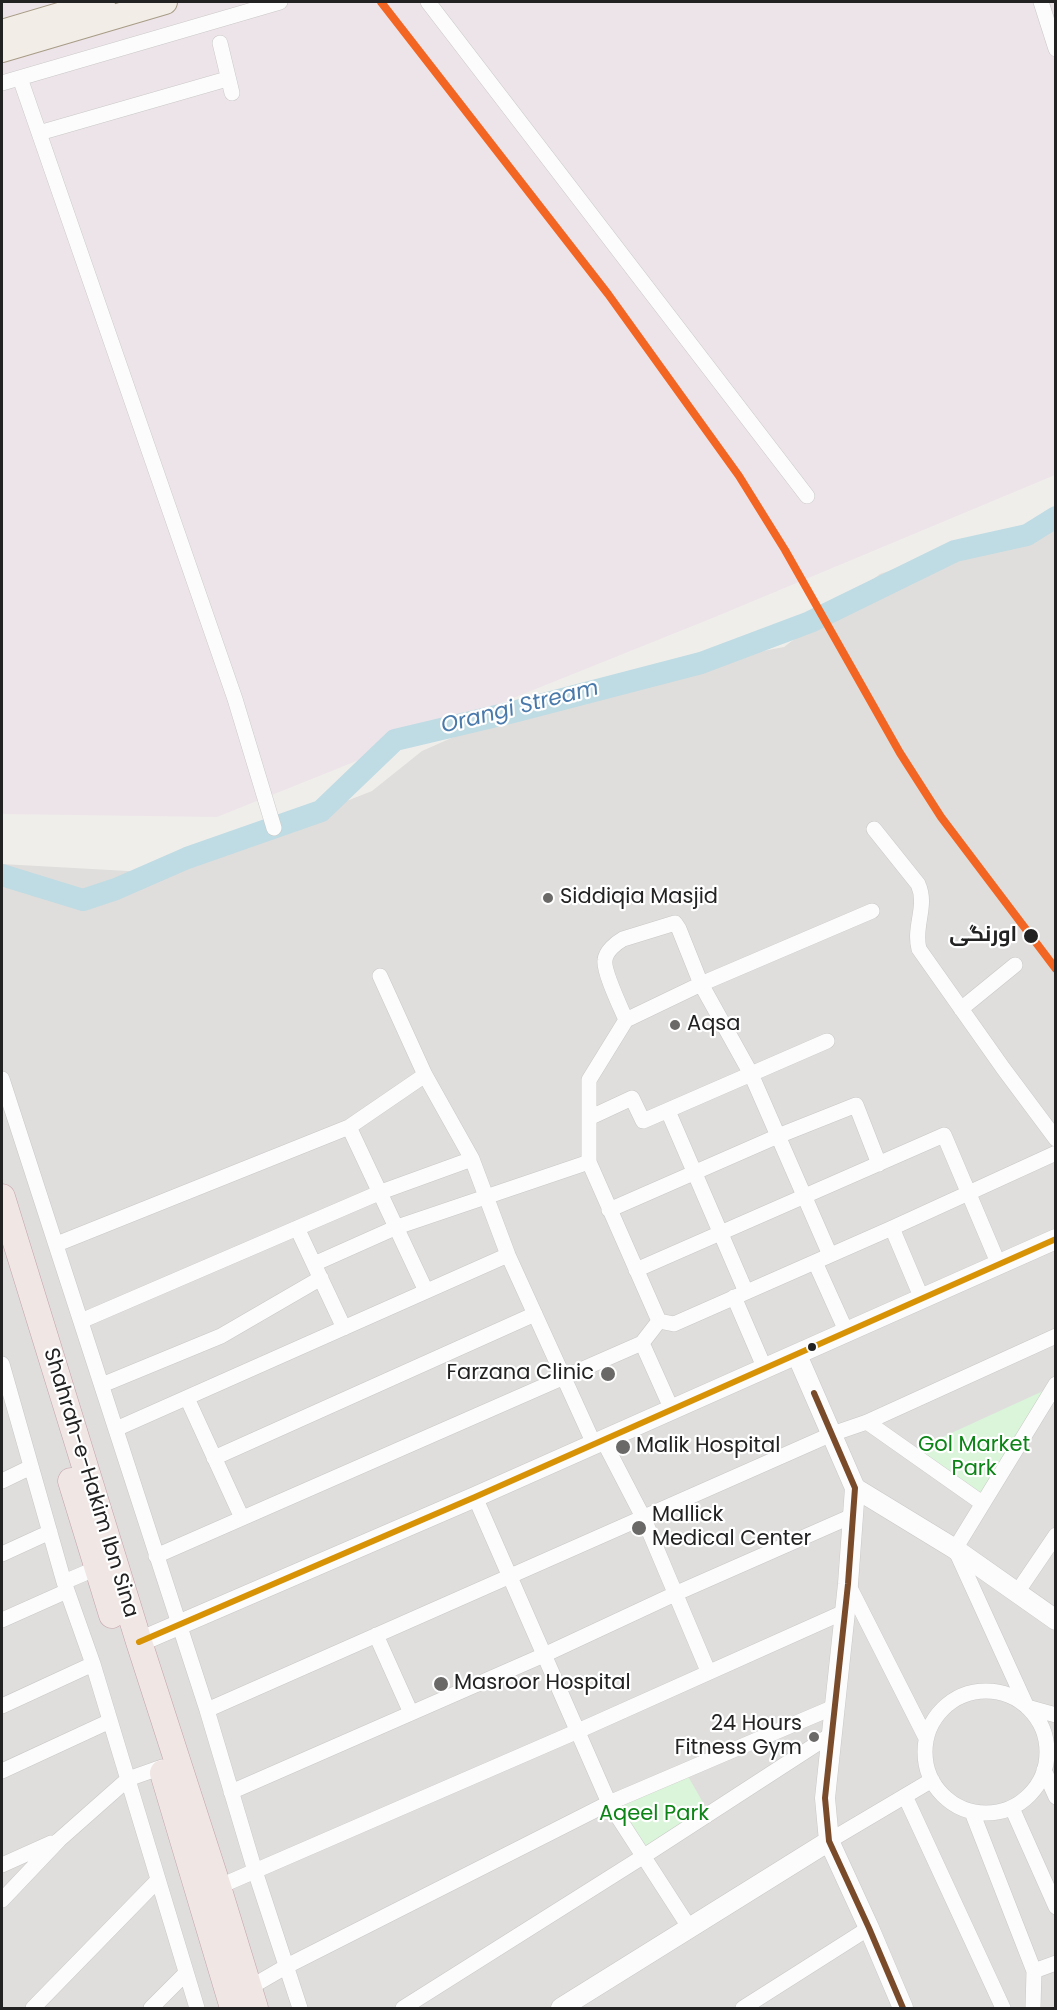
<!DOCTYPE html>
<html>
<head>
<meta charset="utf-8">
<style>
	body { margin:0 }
	#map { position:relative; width:1057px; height:2010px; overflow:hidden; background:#f0eeeb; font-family:Poppins,sans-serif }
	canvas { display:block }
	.frame { position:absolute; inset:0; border:3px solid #222; pointer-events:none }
</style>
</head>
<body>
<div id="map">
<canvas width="1057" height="2010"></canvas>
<div class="frame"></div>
</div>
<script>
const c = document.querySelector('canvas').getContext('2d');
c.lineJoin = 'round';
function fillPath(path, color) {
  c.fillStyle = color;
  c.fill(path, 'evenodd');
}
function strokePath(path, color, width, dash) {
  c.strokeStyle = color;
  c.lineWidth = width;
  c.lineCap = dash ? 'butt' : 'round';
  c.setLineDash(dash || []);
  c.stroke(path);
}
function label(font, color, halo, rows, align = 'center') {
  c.font = font + ' Poppins,Cairo,sans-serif';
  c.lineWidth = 4.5;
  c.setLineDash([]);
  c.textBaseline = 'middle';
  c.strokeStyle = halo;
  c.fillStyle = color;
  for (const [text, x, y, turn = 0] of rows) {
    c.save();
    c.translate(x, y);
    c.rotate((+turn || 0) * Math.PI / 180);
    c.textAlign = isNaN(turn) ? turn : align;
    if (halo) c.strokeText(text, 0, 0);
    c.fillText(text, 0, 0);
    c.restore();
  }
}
fillPath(new Path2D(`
	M1055 528V2008H2V864L164 873 372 791 422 751 540 699 647 673 784 647 880 574 945 552Z`), '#dfdedc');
fillPath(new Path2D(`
	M2 2H1055V475L715 617 217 817 2 814Z`), '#ede4e9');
fillPath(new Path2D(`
	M1054 1386 982 1503 910 1452Z
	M685 1771 709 1813 644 1856 609 1803Z`), '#daf5da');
strokePath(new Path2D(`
	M2 875 83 900 116 889 187 858 321 811 395 740 513 712 701 663 810 622 955 551 1027 535 1056 517`), '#bfdbe3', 22);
const minor = new Path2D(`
	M428 2 807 496
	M1041 2 1056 49
	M220 43 232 93
	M20 78 235 699 274 828
	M2 83 280 2
	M39 133 227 79
	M874 829 918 884C928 906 913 926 919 949L1003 1068 1056 1139
	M380 976 425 1075 472 1159 508 1255 594 1444
	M961 1009 1015 965
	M626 1020C621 1008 603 971 605 960 606 951 616 943 623 939L675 923 679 929 701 984 751 1074 830 1255
	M2 1079 207 1710 255 1871 300 2008
	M668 1111 746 1292
	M589 1118 632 1098 643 1121 827 1041
	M349 1127 426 1291
	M609 1210 778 1136 856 1105 879 1164
	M297 1228 344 1328
	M892 1228 922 1299
	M57 1244 349 1127 425 1075
	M815 1262 847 1333
	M314 1264 397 1227 589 1162
	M636 1270 944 1135 999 1265
	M734 1297 765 1369
	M81 1321 381 1192 472 1159
	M659 1321 674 1324 892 1228 1056 1153
	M2 1364 64 1582
	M1056 1384 955 1549 1027 1707 1056 1715
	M102 1385 221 1336 321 1278
	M187 1398 242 1518
	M672 1410 642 1343 659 1321 589 1162V1080L626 1020 701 984 872 911
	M867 1422 982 1503
	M116 1429 508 1255
	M603 1440 644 1519 708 1671
	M214 1458 535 1314
	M2 1481 31 1467
	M475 1497 609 1803 689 1927
	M2 1554 50 1532
	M156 1556 642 1343
	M848 1584 926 1738
	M1016 1594 1056 1535
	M2 1620 67 1591
	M376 1635 411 1713
	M93 1664 64 1582 97 1568
	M925 1752a61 61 0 1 1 122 0a61 61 0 1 1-122 0Z
	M2 1706 93 1664 197 2008
	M207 1710 832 1434 867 1422 1056 1336
	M1044 1770 1056 1797
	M2 1771 110 1721
	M231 1792 544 1655 677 1593 852 1516
	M905 1796 1003 2008
	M1012 1808 1056 1907
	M972 1812 1034 1971 1033 2008
	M829 1841 932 1780
	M2 1865 51 1843
	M218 1887 578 1731 844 1612
	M2 1900 59 1840 128 1779 162 1767
	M1034 1971 1056 1963
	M249 1988 287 1966 609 1803 834 1707
	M33 2008 158 1880
	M151 2008 186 1973
	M403 2008 644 1856 832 1734
	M743 2008 869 1928`);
const tertiary = new Path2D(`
	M797 1355 855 1488 848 1584 825 1798 829 1841 869 1928 903 2008
	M855 1488 955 1549 1056 1620
	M139 1642 475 1497 1056 1239
	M561 2008 829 1841`);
const primary = new Path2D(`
	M2 32 103 2
	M2 50 165 2`);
const trunk = new Path2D(`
	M2 1197 139 1642 218 1887 255 2008
	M71 1481 112 1615
	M163 1773 233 2008`);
strokePath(minor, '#c9c8c7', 16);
strokePath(tertiary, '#c9c8c7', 21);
strokePath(primary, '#a79c86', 26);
strokePath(trunk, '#c5a2ac', 27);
strokePath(minor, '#fdfcfc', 15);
strokePath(tertiary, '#fdfcfc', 20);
strokePath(primary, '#f3ede7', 24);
strokePath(trunk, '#f0e6e4', 26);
strokePath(new Path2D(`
	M814 1393 855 1488 848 1584 825 1798 829 1841 869 1928 903 2008`), '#7a4b2a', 6);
strokePath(new Path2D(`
	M139 1642 475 1497 1056 1239`), '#d79205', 6);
strokePath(new Path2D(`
	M381 2 608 294 739 476 785 550 900 753 941 817 1056 969`), '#f26522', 8);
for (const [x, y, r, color] of [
	[548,898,6,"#6a6968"],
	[1031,936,8,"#222"],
	[675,1025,6,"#6a6968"],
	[812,1347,5,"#222"],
	[608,1374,8,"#6a6968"],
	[623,1447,8,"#6a6968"],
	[639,1528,8,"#6a6968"],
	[441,1684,8,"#6a6968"],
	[814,1737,6,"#6a6968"]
]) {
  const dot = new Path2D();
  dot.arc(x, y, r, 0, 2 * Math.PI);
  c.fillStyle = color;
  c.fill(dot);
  strokePath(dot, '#fff', 2);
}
label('21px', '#222', '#fff', [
	["Siddiqia Masjid",560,898],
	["Aqsa",687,1025],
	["Farzana Clinic",594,1374,"right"],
	["Malik Hospital",636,1447],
	["Mallick",652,1516],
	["Medical Center",652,1540],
	["Masroor Hospital",454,1684],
	["24 Hours",802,1725,"right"],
	["Fitness Gym",802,1749,"right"]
], 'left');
label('bold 21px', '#222', '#fff', [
	["اورنگی",1017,936]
], 'right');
label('21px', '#0c8416', '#fff', [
	["Gol Market",974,1446],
	["Park",974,1470],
	["Aqeel Park",654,1815]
]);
label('21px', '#222', '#fff', [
	["Shahrah-e-Hakim Ibn Sina",90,1483,73]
]);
label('italic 22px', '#4a7aab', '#fff', [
	["Orangi Stream",520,708,-14]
]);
</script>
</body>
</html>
